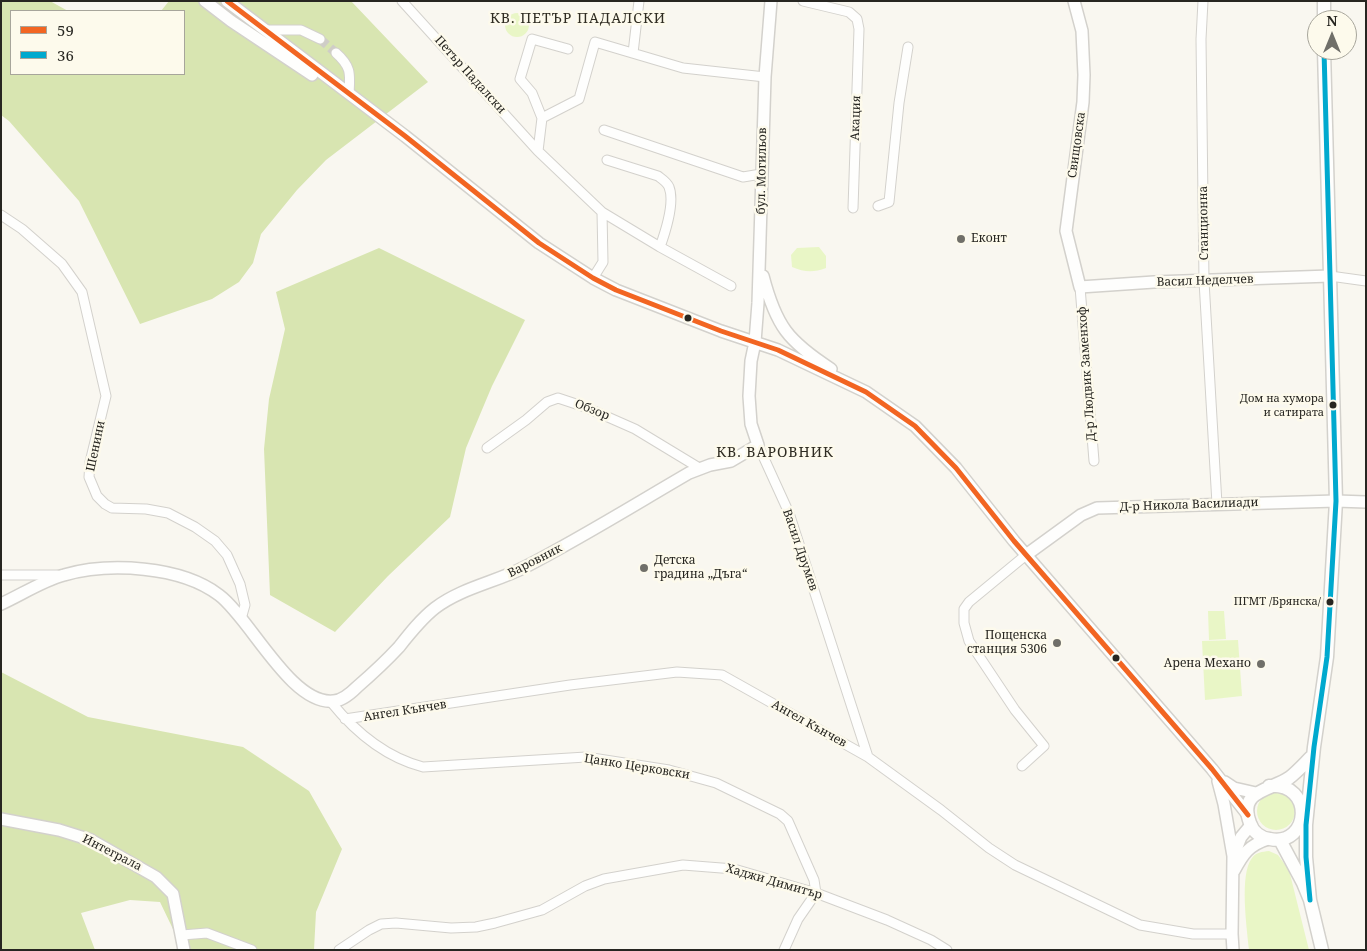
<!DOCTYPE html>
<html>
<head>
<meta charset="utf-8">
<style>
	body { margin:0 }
	#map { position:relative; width:1367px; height:951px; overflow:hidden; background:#f9f7f0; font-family:"Noto Serif",serif }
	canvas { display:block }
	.frame { position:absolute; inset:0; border:2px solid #272621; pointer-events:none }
	.legend { position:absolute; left:10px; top:10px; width:175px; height:65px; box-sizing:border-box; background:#fdfaec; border:1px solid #a7a59b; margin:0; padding:6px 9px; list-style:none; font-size:15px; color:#272621 }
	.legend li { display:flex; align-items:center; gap:10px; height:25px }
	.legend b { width:25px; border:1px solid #a7a59b }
	.north { position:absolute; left:1307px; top:10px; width:50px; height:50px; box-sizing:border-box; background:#fdfaec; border:1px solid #a7a59b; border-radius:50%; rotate:0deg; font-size:14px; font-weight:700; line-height:20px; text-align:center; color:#272621 }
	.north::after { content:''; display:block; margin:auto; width:18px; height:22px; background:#706f69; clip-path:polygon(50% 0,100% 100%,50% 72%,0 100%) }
</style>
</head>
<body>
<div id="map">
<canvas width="1367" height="951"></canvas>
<div class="frame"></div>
<ul class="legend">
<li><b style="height:6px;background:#f26522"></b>59</li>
<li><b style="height:6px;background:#00a9ce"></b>36</li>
</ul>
<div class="north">N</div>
</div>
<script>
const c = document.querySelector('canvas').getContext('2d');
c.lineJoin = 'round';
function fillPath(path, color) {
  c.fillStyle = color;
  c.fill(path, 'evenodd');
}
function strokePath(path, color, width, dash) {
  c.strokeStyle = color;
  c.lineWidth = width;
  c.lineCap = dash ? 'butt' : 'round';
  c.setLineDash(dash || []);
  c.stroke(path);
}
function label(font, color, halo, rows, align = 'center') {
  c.font = font + ' "Noto Serif",serif';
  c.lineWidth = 5;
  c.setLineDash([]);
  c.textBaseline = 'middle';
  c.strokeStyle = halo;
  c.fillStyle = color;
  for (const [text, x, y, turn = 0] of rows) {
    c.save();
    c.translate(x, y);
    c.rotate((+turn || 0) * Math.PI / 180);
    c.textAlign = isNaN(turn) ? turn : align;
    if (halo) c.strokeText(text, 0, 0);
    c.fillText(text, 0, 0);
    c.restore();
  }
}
fillPath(new Path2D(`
	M505 25a12 12 0 1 1 24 0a12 12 0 1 1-24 0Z
	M819 247 826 256V268C813 273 804 272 792 267L791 255 797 248Z
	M1208 611H1224L1226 639 1209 640Z
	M1238 640 1242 696 1205 700 1202 641Z
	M1257 811a19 19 0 1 1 38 0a19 19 0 1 1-38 0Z
	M1269 851 1278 855 1289 870 1309 950H1249C1247 929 1239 874 1252 858 1256 852 1262 852 1269 851Z`), '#e9f6c6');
fillPath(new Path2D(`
	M1 1H50L68 11H11V74H184V11H161L169 1H351L428 82 326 160 297 190 261 234 253 263 239 282 212 299 140 324 79 201 9 121 1 115Z
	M379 248 525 320 492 386 466 448 450 517 388 576 335 632 270 595 264 449 269 399 285 329 276 292Z
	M1 672 88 717 243 747 309 791 342 849 316 912 314 950H183L160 902 130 900 81 913 95 950H1Z`), '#d8e5b1');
strokePath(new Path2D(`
	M320 39 336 53`), '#cfcdc7', 9, [9, 4.5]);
const street = new Path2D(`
	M402 1 538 151 602 212 603 262 593 278
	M803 1 849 12 857 19 859 29 853 208
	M1203 1 1201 39 1204 281 1217 504
	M265 30H301L320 39
	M336 53C352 67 350 75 349 94
	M633 53 639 1
	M542 118 532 93 520 79 532 39 568 49
	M604 130 743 177 761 174
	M538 151 542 118 579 99 595 42 683 68 765 77
	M607 160 658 176C662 179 667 182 669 187 675 202 665 233 660 247
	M878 206 889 202 899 103 908 47
	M602 212 660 247 731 286
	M1 215 22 229 62 264 82 292 106 396 90 462 89 477 97 496 105 504 112 508 146 509 168 513 195 527 215 541 227 555 240 584 245 605 241 619
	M1330 276 1366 281
	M1080 287 1094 461
	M758 445 789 513 868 757
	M487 448 526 420 547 402 558 398 585 407 635 429 701 469
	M1 575H57
	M331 702C356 733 385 757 423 767L586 757 669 770 716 783 780 814 788 821 814 880 816 893 798 919 784 950
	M345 719 570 685 677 672 722 675 868 757 941 810 989 848 1015 865 1140 925 1193 934H1232
	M1022 766 1044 746 1015 710 969 641 964 623V609L969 602 1026 555
	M182 935 207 933 252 950
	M339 950 369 930 381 924 396 923 451 928 476 927 495 923 542 910 585 886 604 879 683 865 734 869 816 893 887 920 931 940 947 950`);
const secondary = new Path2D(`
	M205 1 231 21 312 75
	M227 1 405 136 539 243 593 278 616 290 721 331 778 350 866 392 915 426 956 468 1014 541 1212 769 1248 815
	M1074 1 1082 31 1084 75 1083 102 1066 231 1080 287 1154 282 1330 276
	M763 276C776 326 788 341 831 369
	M1026 555 1081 515 1097 508 1336 501 1366 502
	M1 604C21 595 44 580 64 575 109 562 181 566 219 595 250 618 291 705 333 701 342 701 351 693 357 687 372 674 386 661 399 647 410 633 421 619 435 608 461 588 496 582 525 567 581 538 634 505 689 473L710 465 731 461 758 445 751 424 749 396 751 361 755 342 758 303 765 77 771 1
	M1218 781 1224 804 1233 856
	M1225 782 1234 788 1256 793
	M1 819 59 830 91 840 156 877 173 894 184 950
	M1234 871C1243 854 1249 845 1268 839
	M1233 950 1232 934 1233 857 1241 837 1251 825`);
const primary = new Path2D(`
	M1324 20V1
	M1269 786C1315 782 1310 847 1270 839 1261 838 1253 832 1250 823 1237 790 1272 790 1289 778 1297 772 1304 764 1311 757
	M1280 840 1303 883 1310 900 1322 950
	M1310 900 1306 857V825L1314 747 1327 657 1336 501 1324 50`);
strokePath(street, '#d3d1cc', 11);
strokePath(secondary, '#d3d1cc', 14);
strokePath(primary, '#d3d1cc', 15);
strokePath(street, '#fefefd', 9);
strokePath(secondary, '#fefefd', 11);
strokePath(primary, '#fefefd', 12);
strokePath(new Path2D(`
	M227 1 405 136 539 243 593 278 616 290 721 331 778 350 866 392 915 426 956 468 1014 541 1212 769 1248 815`), '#f26522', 5);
strokePath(new Path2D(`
	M1310 900 1306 857V825L1314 747 1327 657 1336 501 1324 50`), '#00a9ce', 5);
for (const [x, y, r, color] of [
	[961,239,5,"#706f69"],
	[688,318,4.5,"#272621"],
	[1333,405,4.5,"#272621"],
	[644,568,5,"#706f69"],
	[1330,602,4.5,"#272621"],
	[1057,643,5,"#706f69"],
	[1116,658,4.5,"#272621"],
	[1261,664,5,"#706f69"]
]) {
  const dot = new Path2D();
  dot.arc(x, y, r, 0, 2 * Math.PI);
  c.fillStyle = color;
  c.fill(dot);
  strokePath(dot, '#fdfaec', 2);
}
label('11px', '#272621', '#fdfaec', [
	["Дом на хумора",1324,399],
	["и сатирата",1324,413],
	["ПГМТ /Брянска/",1321,602]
], 'right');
label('12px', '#272621', '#fdfaec', [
	["Петър Падалски",470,75,48],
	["Акация",856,118,-88],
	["Свищовска",1077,145,-82],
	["бул. Могильов",762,171,-89],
	["Станционна",1204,223,-91],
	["Васил Неделчев",1205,281,-2],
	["Д-р Людвик Заменхоф",1087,374,-94],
	["Обзор",592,410,22],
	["Шенини",96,446,-78],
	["Д-р Никола Василиади",1189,505,-2],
	["Васил Друмев",800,550,71],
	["Варовник",535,561,-27],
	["Ангел Кънчев",405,711,-9],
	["Ангел Кънчев",809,724,29],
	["Цанко Церковски",637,767,9],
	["Интеграла",112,853,27],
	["Хаджи Димитър",774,882,16]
]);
label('12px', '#272621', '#fdfaec', [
	["Еконт",971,239],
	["Детска",654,561],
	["градина „Дъга“",654,575],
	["Пощенска",1047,636,"right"],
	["станция 5306",1047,650,"right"],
	["Арена Механо",1251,664,"right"]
], 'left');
c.letterSpacing = '1px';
label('14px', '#302d23', '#fdfaec', [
	["КВ. ПЕТЪР ПАДАЛСКИ",578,19],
	["КВ. ВАРОВНИК",775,453]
]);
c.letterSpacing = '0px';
</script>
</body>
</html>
